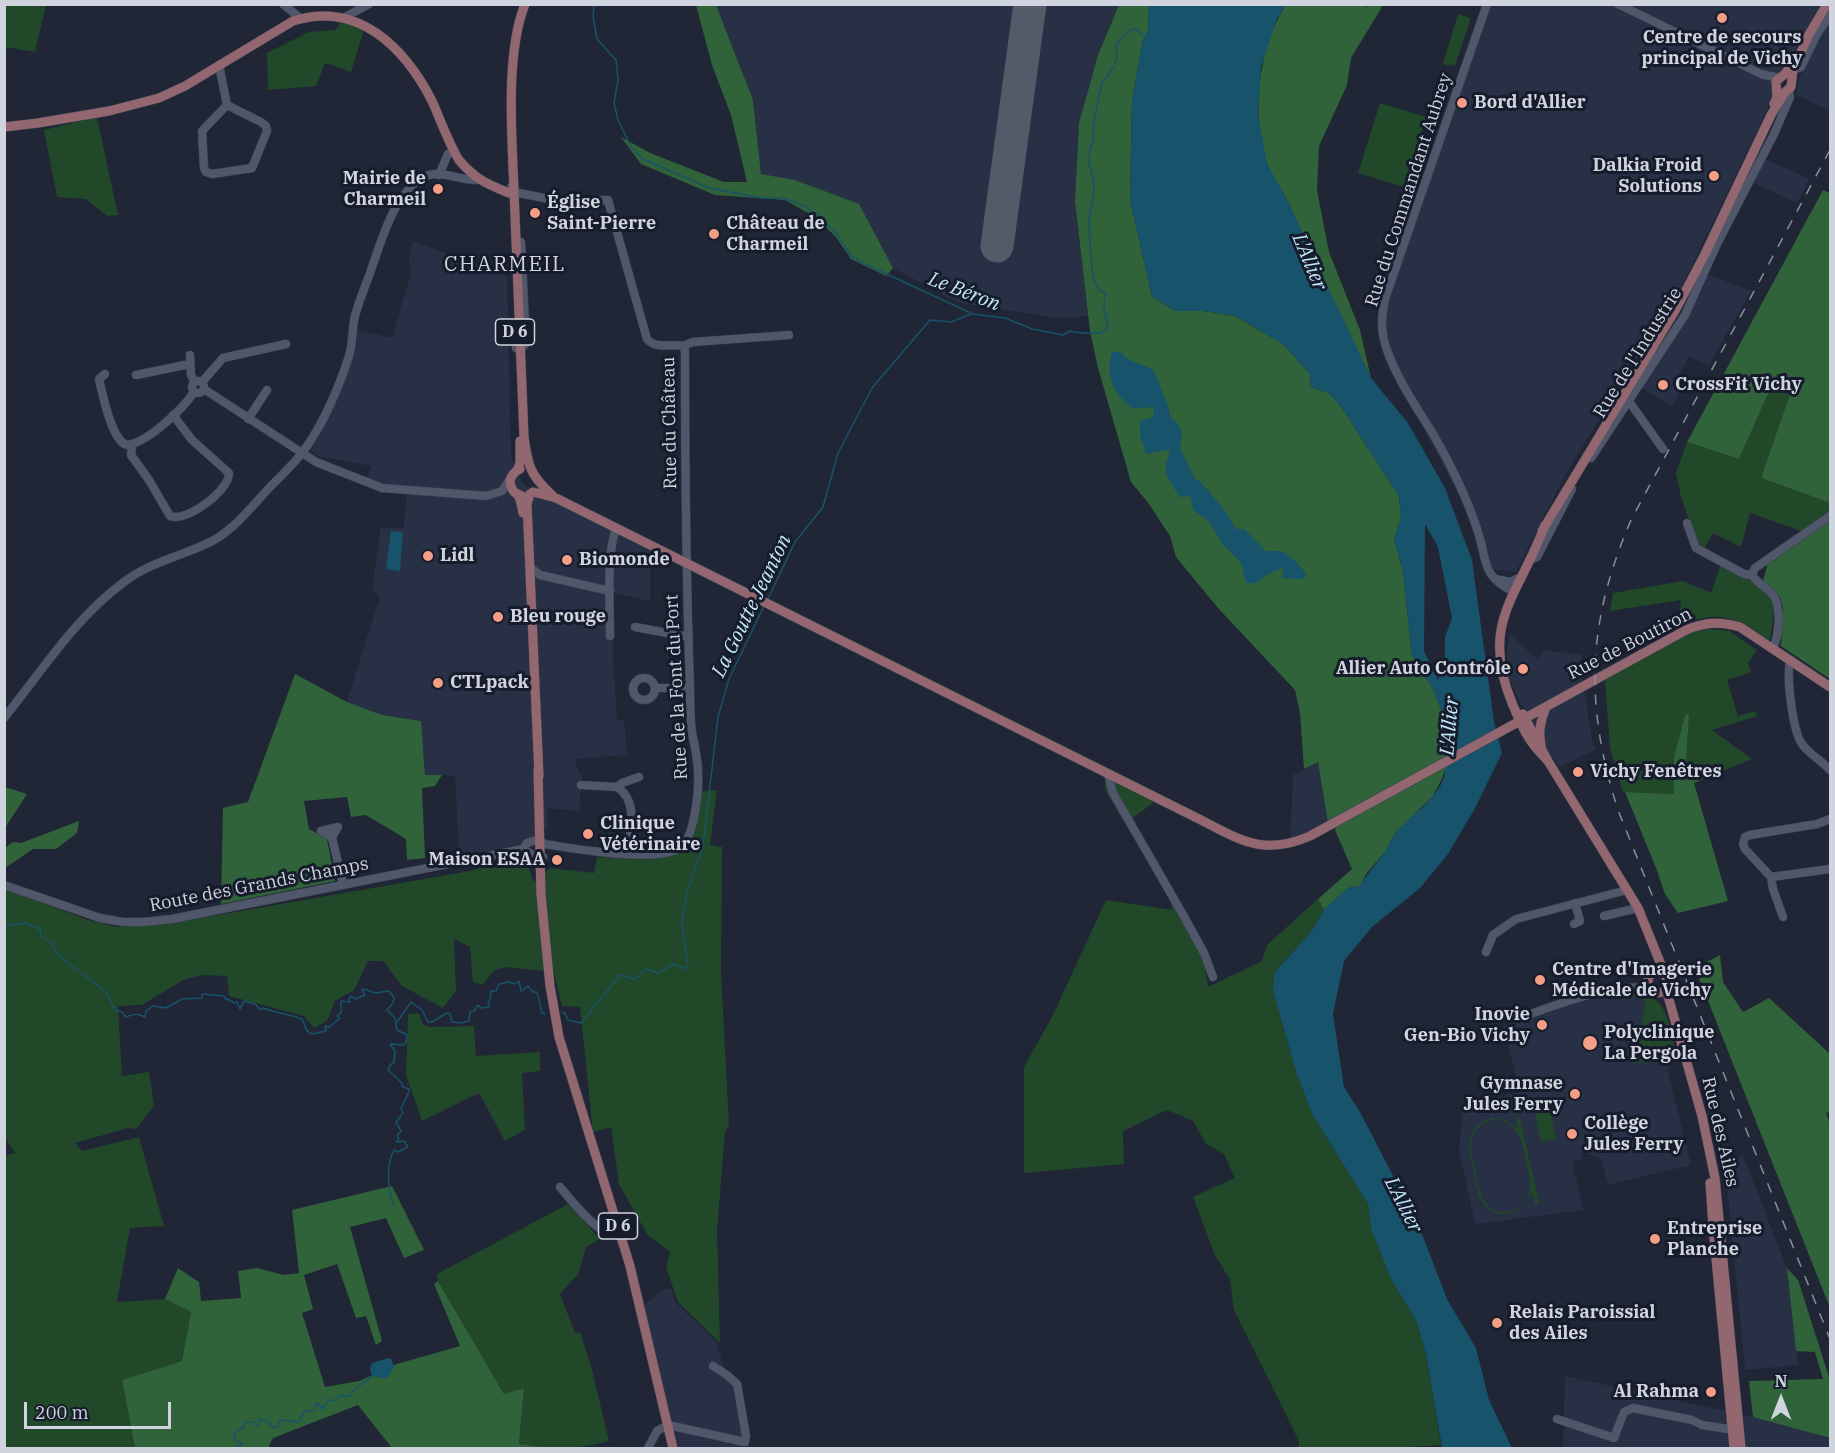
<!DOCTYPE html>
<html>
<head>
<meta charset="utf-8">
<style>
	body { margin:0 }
	#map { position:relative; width:1835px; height:1453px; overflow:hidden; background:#202636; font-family:"IBM Plex Serif",serif }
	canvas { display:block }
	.frame { position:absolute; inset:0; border:6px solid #cfd4de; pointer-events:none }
	.north { position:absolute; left:1751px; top:1369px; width:60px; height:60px; -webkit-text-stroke:4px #171c2c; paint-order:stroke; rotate:0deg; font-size:16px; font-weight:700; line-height:24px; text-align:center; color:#cfd4de }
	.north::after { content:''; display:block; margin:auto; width:21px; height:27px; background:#cfd4de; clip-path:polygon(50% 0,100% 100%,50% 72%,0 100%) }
	.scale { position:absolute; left:24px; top:1402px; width:147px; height:27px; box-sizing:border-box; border:3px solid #cfd4de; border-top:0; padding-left:8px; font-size:18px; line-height:21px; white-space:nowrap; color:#cfd4de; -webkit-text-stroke:4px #171c2c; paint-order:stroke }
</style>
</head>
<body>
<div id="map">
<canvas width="1835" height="1453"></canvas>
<div class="frame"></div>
<div class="north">N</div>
<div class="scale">200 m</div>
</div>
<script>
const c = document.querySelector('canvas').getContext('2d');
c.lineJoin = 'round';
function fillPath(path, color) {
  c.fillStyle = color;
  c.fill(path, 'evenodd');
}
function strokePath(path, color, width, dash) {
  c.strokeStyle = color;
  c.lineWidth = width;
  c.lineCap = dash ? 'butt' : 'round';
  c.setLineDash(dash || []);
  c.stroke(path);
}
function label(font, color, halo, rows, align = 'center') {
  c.font = font + ' "IBM Plex Serif",serif';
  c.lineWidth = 6;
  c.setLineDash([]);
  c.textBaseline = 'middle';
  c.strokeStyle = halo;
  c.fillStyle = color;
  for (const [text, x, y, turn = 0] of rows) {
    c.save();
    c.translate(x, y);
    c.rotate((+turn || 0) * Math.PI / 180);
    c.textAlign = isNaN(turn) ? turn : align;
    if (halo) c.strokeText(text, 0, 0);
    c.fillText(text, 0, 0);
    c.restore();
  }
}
fillPath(new Path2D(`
	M716 5H1119L1098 55 1079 123 1075 201 1088 316 1060 318 959 303 893 268 859 204 795 180 761 175 753 100Z
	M1482 5H1822L1814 15 1786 70 1692 266 1670 308 1566 473 1516 572 1483 568 1475 534 1458 494 1408 398 1381 341 1377 317 1397 248Z
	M1830 19V111L1796 95 1800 76Z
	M1764 158 1809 179 1797 203 1752 182Z
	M413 241 507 276 511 457 523 484 650 548V601L614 593 613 657 617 720H624L627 755 574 759 582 778 579 811 547 808 548 827 519 845 459 856 455 776 425 775 421 721 382 715 347 702 380 596 372 589 381 527 403 529 407 494 379 491 364 486 371 466 318 456 310 449 321 433 356 348 358 330 392 338 411 273 409 257Z
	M1707 274 1751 291 1709 365 1689 357 1677 378 1685 383 1672 406 1640 387Z
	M1509 633 1537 659 1545 650 1582 655 1583 682 1593 745 1596 749 1560 767 1554 758 1549 756 1530 713 1521 704 1508 676 1507 654Z
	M1318 762 1328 823 1290 840 1293 775Z
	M1638 991 1658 1002 1669 1022 1675 1057 1672 1059 1671 1055 1664 1057 1665 1062 1669 1064 1670 1067 1667 1069 1691 1165 1608 1185 1601 1158 1583 1152 1581 1154 1582 1159 1572 1162 1584 1210 1475 1224 1459 1150 1463 1106 1520 1092 1504 1026 1604 994Z
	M1743 1156 1787 1268 1798 1365 1745 1370 1725 1164Z
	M664 1289H671L675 1302 717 1342 724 1370 732 1385 742 1436V1448H679L643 1306Z
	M1565 1376 1753 1417 1830 1438V1448H1563Z`), '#283045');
fillPath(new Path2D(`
	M4 5H46L35 52 5 47Z
	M1458 14 1471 18 1455 66 1449 64V66L1443 64Z
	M341 22 364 29 351 72 325 63 316 86 268 90 267 53 309 32 336 30Z
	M1380 103 1426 117 1404 187 1358 173Z
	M97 117 118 215 107 216 86 199 57 197 44 130Z
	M1777 374 1795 379 1761 478 1830 503V511L1801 531 1750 513 1741 547 1713 533 1704 549 1698 546 1681 497 1676 473 1687 442 1739 459Z
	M1721 564C1735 572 1763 585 1771 599 1777 609 1771 629 1770 641 1735 617 1719 608 1678 627L1681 600 1610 611 1613 593 1683 581 1711 593Z
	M1710 629 1729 631 1757 650 1748 663 1751 672 1727 680 1738 716 1755 711 1758 716 1712 730 1752 759 1713 775 1686 762 1689 716 1674 757V794L1623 792 1610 748 1605 680 1694 631Z
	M1117 773 1157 793 1152 804 1131 819 1200 937 1208 987 1262 961 1267 945 1318 899 1324 910 1311 932 1274 973 1273 991 1296 1072 1312 1114 1368 1204 1371 1229 1391 1279 1416 1320 1426 1354 1441 1445 1392 1448H1299V1441L1234 1310 1230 1280 1214 1253 1193 1197 1235 1178 1224 1154 1206 1144 1193 1121 1167 1110 1123 1131 1124 1164 1024 1173V1067L1053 1015 1106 900 1172 910 1171 900 1105 790V778Z
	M717 790 710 845 722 847 721 972 729 1125 725 1132 717 1231 720 1343 678 1302 666 1267 670 1252 647 1234 619 1184 611 1127 593 1132 580 1007 562 1006 554 972 506 967 495 970 482 985 473 982 470 947 454 939 456 991 443 1008 402 986 383 961H368L354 990 335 1001 327 1021 314 1028 304 1016 229 996 227 976 203 975 183 980 142 1005 118 1006 122 1076 149 1072 154 1106 136 1129 128 1128 75 1143 82 1151 139 1137 164 1226 130 1228 117 1302 165 1299 191 1312 182 1361 122 1380 135 1448H5L4 1156 15 1153 4 1136 5 889 88 920 117 927 178 922 470 871 504 862 519 855 525 858 534 882 550 868 594 873 597 857C619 858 679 867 690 842 696 827 698 807 701 791Z
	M1638 991C1645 995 1654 997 1659 1003 1668 1013 1675 1043 1675 1057L1672 1059 1671 1055 1633 1064 1646 1001 1628 995H1604Z
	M419 1013 423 1025 431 1027 474 1026 476 1056 540 1052V1071L522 1073 525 1130 505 1141 479 1093 422 1121 406 1075 408 1014Z
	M1550 1110 1556 1139 1541 1142 1535 1114Z
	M1491 1118 1505 1120 1518 1129 1517 1118H1520L1539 1203 1535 1204 1532 1192C1524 1211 1500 1224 1484 1204 1477 1195 1476 1183 1474 1173 1469 1150 1462 1128 1491 1118ZM1491 1120C1517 1118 1522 1140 1526 1160 1530 1178 1537 1203 1512 1211 1485 1219 1479 1190 1475 1170 1473 1160 1469 1149 1472 1138 1474 1129 1482 1123 1491 1120Z
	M568 1204 600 1239 586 1247 578 1274 560 1294 575 1333 580 1332 591 1366 609 1441C579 1449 550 1452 519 1444L524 1388 504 1394 438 1281 437 1274Z`), '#214828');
fillPath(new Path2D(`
	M1361 4 1367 7 1369 5H1383L1351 58 1347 85 1319 146 1317 190 1329 252 1360 330 1371 378C1342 319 1314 259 1287 200 1281 188 1272 176 1267 163 1251 115 1258 47 1286 5Z
	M696 5H716L753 100 761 174 795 180 859 204 893 268 886 276 851 259 836 237 815 217 785 200 715 195 641 164 621 137 650 153 724 182H747L731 115 712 65Z
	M1119 5H1149L1148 32 1143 40 1132 100 1130 200 1152 296 1175 311H1204L1235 316 1283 344 1310 374 1311 387 1329 393 1342 408 1399 496 1401 518 1394 539 1403 571 1412 656 1433 689 1444 717 1446 749 1443 761 1328 823 1318 762 1304 769 1300 713 1295 690 1218 608 1176 557 1170 536 1149 504 1131 482 1098 368 1090 331 1075 201 1079 123 1098 55Z
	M1823 190 1830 193V503L1761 478 1795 379 1777 374 1739 459 1687 442Z
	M1830 521V679L1781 646 1783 607 1780 597 1763 581 1768 562Z
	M295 674 347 702 382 715 421 721 425 775H442L435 786 422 788 425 858 407 860 406 839 366 815 351 817 347 797 304 801 309 829 327 839 335 881 221 904 223 808 248 802Z
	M1686 713 1689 716 1686 762 1713 775 1694 783 1728 901 1678 913 1665 894 1656 868 1625 792 1674 794V757Z
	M1446 767 1442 779 1433 796 1396 832 1385 852 1366 874 1360 886 1348 888 1324 910 1318 899 1352 869 1335 830 1336 826Z
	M5 787 27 794 5 828 4 787Z
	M79 821 77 833 56 849H33L5 868V848L13 842 21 843Z
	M1720 955 1723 982 1743 1012 1769 998 1830 1054V1112L1826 1113 1830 1123V1308L1695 968Z
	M392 1186 424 1250 404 1258 386 1218 350 1227 382 1341 376 1345 366 1316 356 1318 337 1264 304 1275 313 1309 302 1313 325 1387 359 1381 397 1364 460 1346 434 1284 438 1281 504 1394 524 1388 519 1444 547 1448H392L358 1405 273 1438 268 1448H135L122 1380 182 1361 191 1312 165 1299 178 1268 199 1282 201 1301 241 1298 238 1271 257 1268 284 1275 299 1273 292 1210Z
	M1787 1268 1798 1280 1830 1380V1438L1753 1417 1749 1381 1823 1379 1815 1352 1796 1351Z`), '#306339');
fillPath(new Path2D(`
	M1149 5H1286L1277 19 1261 67 1258 114 1267 164 1286 198 1371 378 1408 423 1445 488 1472 560 1494 722 1502 753 1474 810 1448 854 1420 888 1372 927 1344 961 1333 1014 1344 1087 1360 1112 1418 1224 1447 1299 1476 1348 1489 1400 1512 1448H1442L1426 1354 1416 1320 1391 1279 1371 1229 1368 1204 1312 1114 1296 1072 1273 991 1274 973 1311 932 1324 910 1348 888 1360 886C1367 873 1377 864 1385 852 1389 845 1392 837 1397 831 1411 815 1455 787 1443 761L1446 749 1444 717 1433 689 1412 656 1403 571 1394 539 1401 518 1399 496 1342 408 1329 393 1311 387 1310 374 1283 344 1235 316 1204 311H1175L1152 296 1130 200 1132 100 1143 40 1148 32ZM1425 524 1438 547 1452 618 1445 637V665L1438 680 1424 651Z
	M1112 352H1120L1131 361 1150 368 1155 373 1168 406 1171 418 1179 425 1182 434 1180 448 1195 479 1200 481C1213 497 1227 510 1236 529H1244L1266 551H1282L1294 560 1306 573 1304 579 1282 578 1284 568C1279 570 1273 571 1269 574 1260 580 1258 585 1246 583L1241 563 1223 544 1208 520 1194 511 1190 496 1180 497C1169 479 1160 473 1170 452L1166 450 1146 454 1140 435V421L1154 417 1153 407 1133 409C1114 394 1105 377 1112 352Z
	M391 531 403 532 400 571 386 569Z
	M388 1358 391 1359 394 1367 387 1379 372 1376 370 1368 372 1363Z`), '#17536a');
strokePath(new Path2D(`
	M594 4 593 16 597 39 616 60 618 80 614 103 618 120 631 147 643 159 709 188 762 198H783L805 206 820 217 839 237 851 256 865 264 973 314 1005 318 1032 329 1063 335 1070 331C1080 334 1091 333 1101 333L1108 327 1104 307 1105 293 1099 290 1093 277 1090 245 1089 219 1093 198 1094 183 1088 158 1094 136 1093 129 1099 94 1102 83 1114 67 1117 59 1116 46C1122 39 1125 29 1136 29L1146 37
	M768 599 795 542 823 507 838 453 872 388 930 320 951 322 971 314
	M4 926 24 923 40 929 41 936 53 944 55 951 67 962 106 992 115 1010 122 1012 126 1017C133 1014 138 1013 145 1017L146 1011 153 1006 166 1008 182 999 202 998V994L224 996 226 1000 227 999 234 1003 237 1002 240 1009 244 1001 255 1004 261 1010 263 1008C276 1013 289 1014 302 1019L307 1031 312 1034 326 1031 325 1026 329 1027 340 1018 337 1016 341 1013V1001L350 1002 349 999 351 996 355 999 365 995 362 990 364 989 375 993 389 991 394 998 393 1003 387 1010 395 1018 397 1030 407 1035 406 1042 403 1045 390 1044 395 1051 394 1063 391 1064 388 1070 401 1082 403 1087 409 1089V1091L401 1109 403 1113 396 1122 401 1131 397 1136 399 1139 396 1142 404 1141 408 1147 398 1152 394 1150C386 1165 387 1190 394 1206
	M562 1013H565L568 1020 581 1023 620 975 635 979 646 969 658 973 674 964 685 969 688 966 682 923 687 892 703 846 718 717 729 679 764 606
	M397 1022 411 1002 422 1010 428 1022H432L447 1013 450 1014 452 1022 461 1023 469 1021 470 1012 474 1011 478 1005 481 1008 489 1007 488 1002 490 1000 491 991H496L499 984 509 982 515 984 519 981 521 991 528 986 533 992H537L542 1013 545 1014
	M236 1448 243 1444 236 1440 234 1433 244 1427V1422H253L258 1426 260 1419C266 1420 270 1423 274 1428L280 1425 279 1421 280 1420 298 1422 305 1411H313L316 1409 315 1405 318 1403 322 1409 329 1400 333 1401 340 1396H350L354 1390 372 1376`), '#17536a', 1.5);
strokePath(new Path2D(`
	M997 246 1030 4`), '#545a68', 33);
const minor = new Path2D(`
	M283 4 300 18
	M1487 4 1386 296C1381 315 1380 331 1387 350 1397 379 1417 408 1433 434 1451 465 1466 495 1477 529 1488 561 1480 575 1514 592
	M1618 4 1761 74 1779 78
	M345 17 369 4
	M219 65 227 105
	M1793 70 1801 67 1817 34 1830 15
	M227 105 261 122 266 126 267 131 252 168 212 174 206 172 204 168 202 131Z
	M439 175 448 154 454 152
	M683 346 693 342 789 335
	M516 348 521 349 526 343 521 242
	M190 355 191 375 195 382
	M105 374 99 379 100 384C104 399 112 441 127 445 147 443 183 409 194 392
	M136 375 190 364
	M192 387a6 6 0 1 1 12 0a6 6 0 1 1-12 0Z
	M202 382 223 358 286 344
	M204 389 316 462 382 488 486 496 502 491 510 479
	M1628 400 1663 449
	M248 419 267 390
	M132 445 131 455 149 480 170 516C186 523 230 490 229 473L192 440 173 415
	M1591 458 1685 315 1717 244 1774 134 1790 97 1789 89
	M1687 523 1696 548 1744 574 1752 575C1757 584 1767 587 1773 595 1782 608 1779 635 1773 648
	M1529 560 1537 557 1572 489
	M530 567 540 575 610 591
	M1752 575 1755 568 1830 516
	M1495 579 1510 582 1521 577
	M635 627 689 637
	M610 636C610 612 606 547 617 528
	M1791 660C1785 672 1793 732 1802 744 1809 754 1822 761 1830 770
	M633 689a11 11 0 1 1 22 0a11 11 0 1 1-22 0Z
	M656 688H690
	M4 718C42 671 75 618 124 582 149 563 178 557 206 544 232 533 251 507 270 487 286 471 303 455 314 435 327 415 344 375 350 352 353 340 352 327 355 316 359 301 365 287 370 273 381 242 394 191 426 176 440 170 460 180 475 180L477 178
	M1108 774 1113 793 1182 913 1204 953 1213 977
	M581 785 617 787 622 783 639 777
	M617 787C639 801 630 831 628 854
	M1830 819 1817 824 1750 835 1745 837 1743 844 1745 849 1771 877 1830 869
	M338 827 332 837 321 831Z
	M330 829 343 884
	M523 849 533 855 543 857
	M1771 877 1773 889 1783 917
	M4 885 100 918 123 922H143L172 919 523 849 527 843 539 839 544 844C572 848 661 865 682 846 695 834 699 789 698 772 698 758 694 745 692 732 690 717 690 701 690 687 686 575 685 463 685 351L683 346C670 343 656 350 647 339L608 200 559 201 514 192 511 187
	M1604 916 1638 908
	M1574 924 1580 921 1575 903
	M1486 952 1493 935 1516 919 1627 890
	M1522 1017C1550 1007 1622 979 1650 990
	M560 1187C570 1199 595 1231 611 1234 613 1234 618 1233 620 1232
	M1557 1419 1614 1438 1624 1412 1633 1408 1692 1420 1702 1425 1735 1430
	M648 1448 657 1431 668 1425 745 1442 746 1436 737 1384 727 1375 713 1366`);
const major = new Path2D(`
	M525 4C505 55 512 137 514 191 518 273 521 355 524 437 528 466 530 475 552 495
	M1804 43 1827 4
	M1774 104 1777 97 1776 81 1785 74 1791 65
	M4 127 38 123 109 111 159 98 185 86 293 21C358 0 405 48 432 101 441 121 448 142 459 160 476 180 487 184 509 193
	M520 469C510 474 507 483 514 492L522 496
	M517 471 520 463V441
	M533 492 556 498 1197 818C1239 839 1262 857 1310 836L1686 630C1705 622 1720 621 1740 627L1830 687
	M517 494 520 499 523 513
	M530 494 527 504 539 776
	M1545 525C1519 596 1479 622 1512 703 1523 729 1527 740 1548 761
	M1542 531 1676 309 1705 254 1771 115 1785 92 1791 87 1793 70 1807 39
	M1523 714 1548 761 1638 908 1668 982 1664 991C1656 995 1650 993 1647 985L1649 976 1655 972 1664 973
	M1541 745C1538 731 1541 720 1546 707
	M538 770 541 895 550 986 559 1037 630 1266 673 1448
	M1666 989 1702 1116 1715 1178 1741 1448
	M1710 1183 1713 1227 1734 1448`);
strokePath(minor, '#3d424f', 9);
strokePath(major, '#3d424f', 10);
strokePath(minor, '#50576a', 8);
strokePath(major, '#93676f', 9);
strokePath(new Path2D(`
	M1830 150 1631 520C1587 622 1584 704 1618 810L1830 1339`), '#888e9a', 1.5, [10, 10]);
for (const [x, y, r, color] of [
	[1722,18,6,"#f49e86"],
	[1462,103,6,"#f49e86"],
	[1714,176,6,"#f49e86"],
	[438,189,6,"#f49e86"],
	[535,213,6,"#f49e86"],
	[714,234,6,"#f49e86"],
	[1663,385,6,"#f49e86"],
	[428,556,6,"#f49e86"],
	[567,560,6,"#f49e86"],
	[498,617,6,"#f49e86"],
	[1523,669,6,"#f49e86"],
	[438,683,6,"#f49e86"],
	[1578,772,6,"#f49e86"],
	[588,834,6,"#f49e86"],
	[557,860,6,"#f49e86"],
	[1540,980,6,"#f49e86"],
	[1542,1025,6,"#f49e86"],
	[1590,1043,8,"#f49e86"],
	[1575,1094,6,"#f49e86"],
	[1572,1134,6,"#f49e86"],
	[1655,1239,6,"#f49e86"],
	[1497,1323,6,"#f49e86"],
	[1711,1392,6,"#f49e86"]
]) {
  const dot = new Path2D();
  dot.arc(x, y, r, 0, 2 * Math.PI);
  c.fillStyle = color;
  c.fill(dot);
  strokePath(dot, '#171c2c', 2);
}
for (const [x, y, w] of [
	[515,332,39],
	[618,1226,39]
]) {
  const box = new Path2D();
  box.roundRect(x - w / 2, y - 13, w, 26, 4.5);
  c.fillStyle = '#171c2c';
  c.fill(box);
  strokePath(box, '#cfd4de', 1.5);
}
label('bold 16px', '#cfd4de', null, [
	["D 6",515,332],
	["D 6",618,1226]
]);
label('bold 18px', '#cfd4de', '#171c2c', [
	["Centre de secours",1722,38,"center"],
	["principal de Vichy",1722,59,"center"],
	["Bord d'Allier",1474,103],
	["Dalkia Froid",1702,166,"right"],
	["Solutions",1702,187,"right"],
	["Mairie de",426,179,"right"],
	["Charmeil",426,200,"right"],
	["Église",547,203],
	["Saint-Pierre",547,224],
	["Château de",726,224],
	["Charmeil",726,245],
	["CrossFit Vichy",1675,385],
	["Lidl",440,556],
	["Biomonde",579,560],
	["Bleu rouge",510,617],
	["Allier Auto Contrôle",1511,669,"right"],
	["CTLpack",450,683],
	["Vichy Fenêtres",1590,772],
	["Clinique",600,824],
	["Vétérinaire",600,845],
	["Maison ESAA",545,860,"right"],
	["Centre d'Imagerie",1552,970],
	["Médicale de Vichy",1552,991],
	["Inovie",1530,1015,"right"],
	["Gen-Bio Vichy",1530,1036,"right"],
	["Polyclinique",1604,1033],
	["La Pergola",1604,1054],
	["Gymnase",1563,1084,"right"],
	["Jules Ferry",1563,1105,"right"],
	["Collège",1584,1124],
	["Jules Ferry",1584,1145],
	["Entreprise",1667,1229],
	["Planche",1667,1250],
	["Relais Paroissial",1509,1313],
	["des Ailes",1509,1334],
	["Al Rahma",1699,1392,"right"]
], 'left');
label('18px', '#cfd4de', '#171c2c', [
	["Rue du Commandant Aubrey",1409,190,-72],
	["Rue de l'Industrie",1638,353,-58],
	["Rue du Château",670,423,-91],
	["Rue de Boutiron",1630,644,-27],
	["Rue de la Font du Port",677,687,-93],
	["Route des Grands Champs",259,885,-11],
	["Rue des Ailes",1720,1132,77]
]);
label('italic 20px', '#c2e8fa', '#171c2c', [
	["L'Allier",1309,262,67],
	["Le Béron",964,292,21],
	["La Goutte Jeanton",752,606,-64],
	["L'Allier",1450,726,-85],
	["L'Allier",1403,1205,63]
]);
c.letterSpacing = '1.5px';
label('21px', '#cfd4de', '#171c2c', [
	["CHARMEIL",505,265]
]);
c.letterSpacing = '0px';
</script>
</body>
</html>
